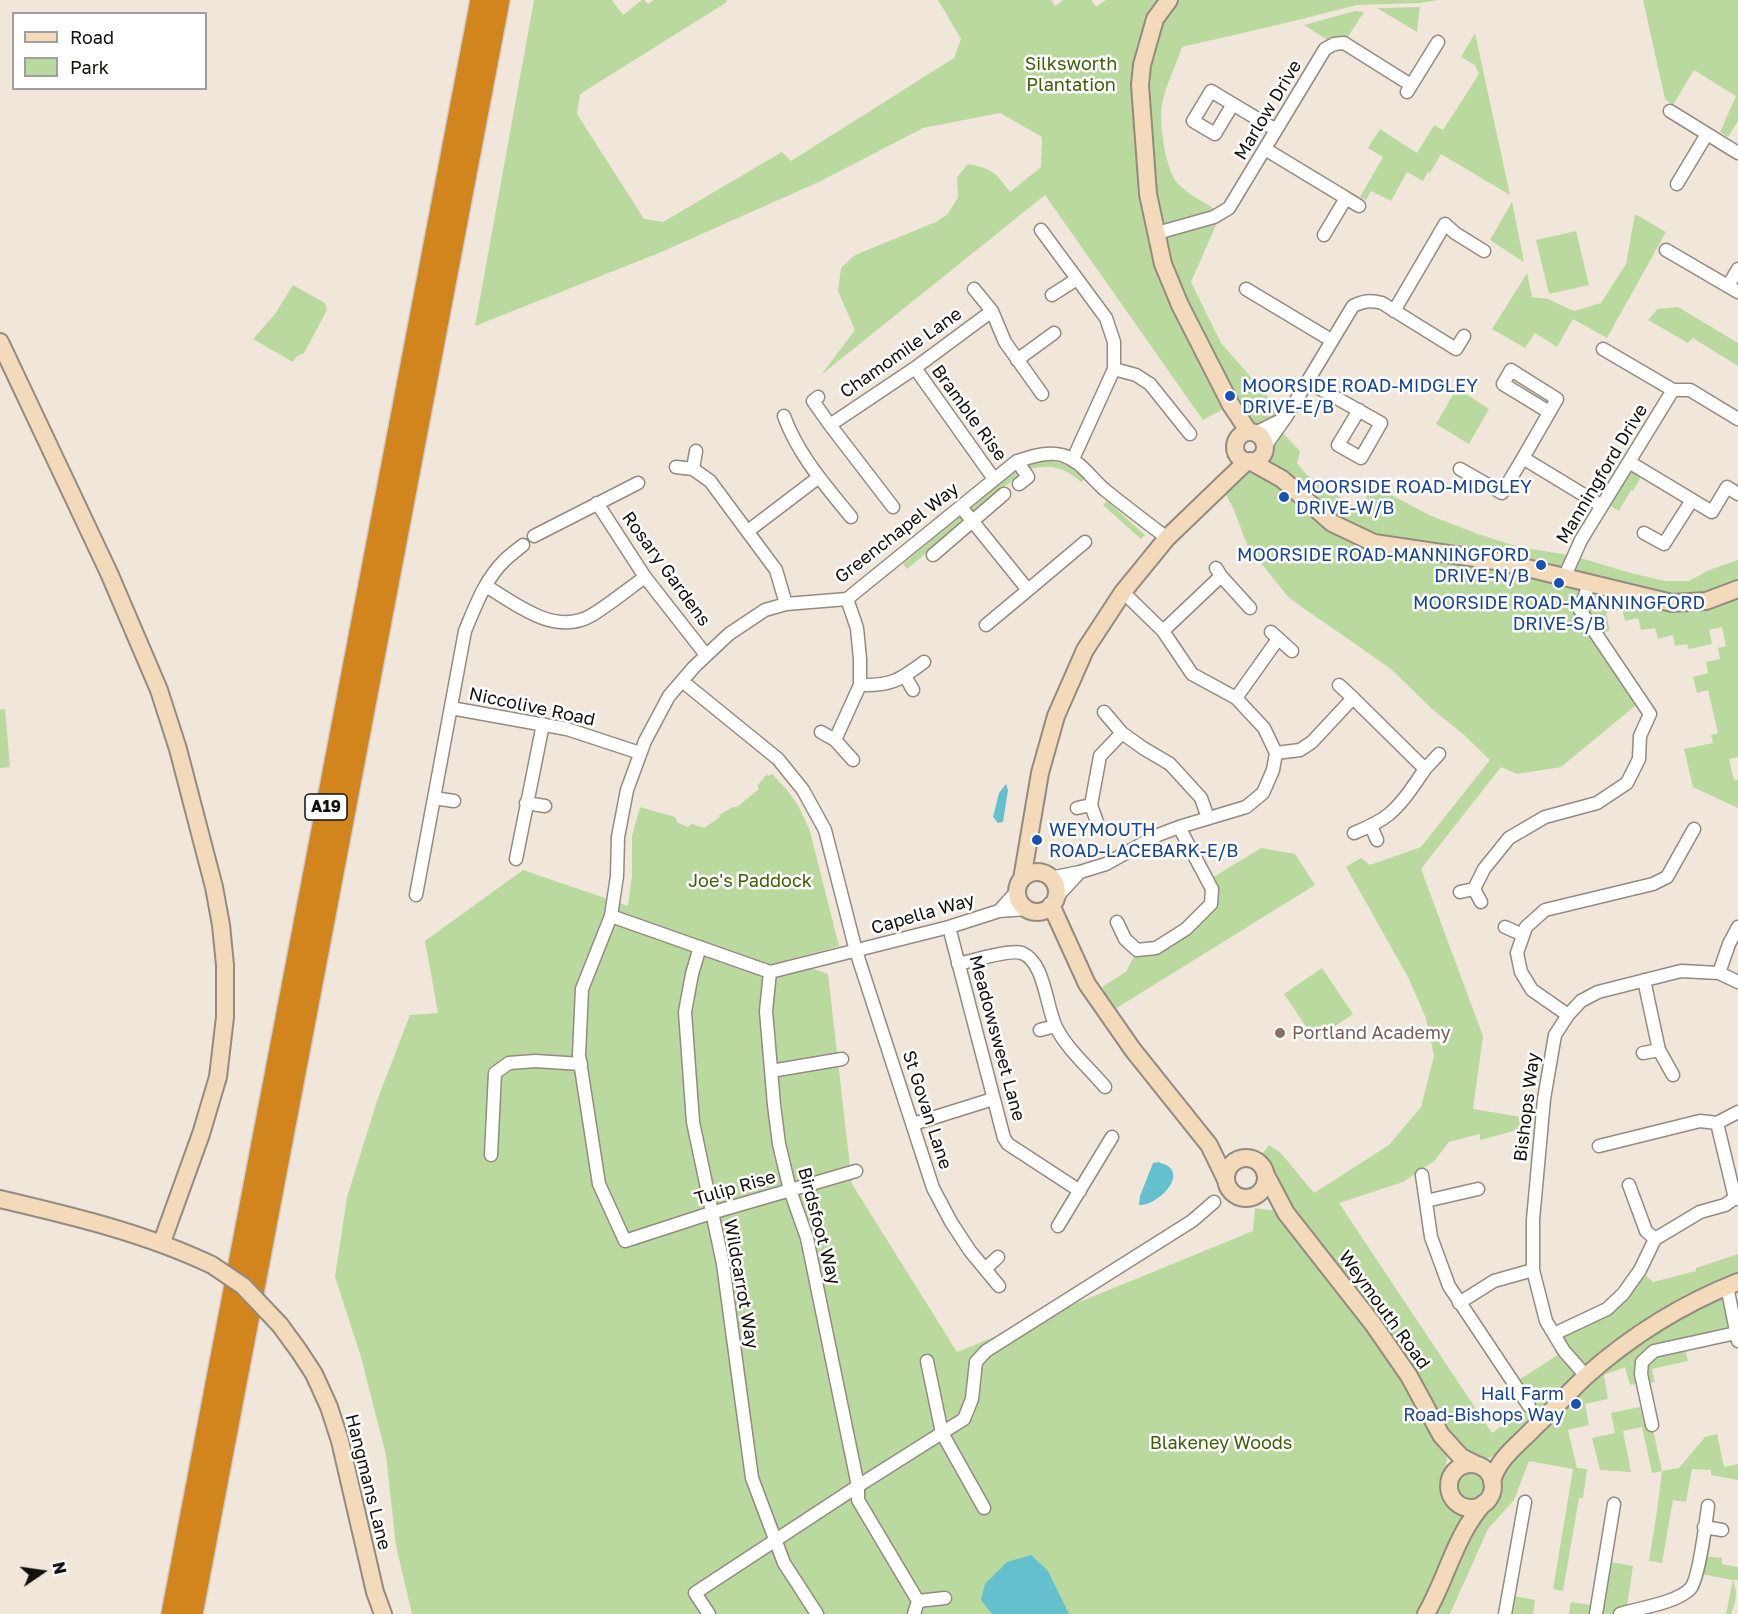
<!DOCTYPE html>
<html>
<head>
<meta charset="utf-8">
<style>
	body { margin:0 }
	#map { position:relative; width:1738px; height:1614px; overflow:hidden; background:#f0e7da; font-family:"Golos Text",sans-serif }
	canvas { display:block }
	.legend { position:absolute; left:12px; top:12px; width:195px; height:78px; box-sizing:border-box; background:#fff; border:2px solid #a19f9e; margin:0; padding:8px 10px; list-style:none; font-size:18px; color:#13100c }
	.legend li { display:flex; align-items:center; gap:12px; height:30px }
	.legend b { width:30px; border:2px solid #a19f9e }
	.north { position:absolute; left:12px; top:1542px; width:60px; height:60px; -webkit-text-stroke:4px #fff; paint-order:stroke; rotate:77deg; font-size:16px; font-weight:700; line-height:24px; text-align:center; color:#13100c }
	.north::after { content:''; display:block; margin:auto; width:21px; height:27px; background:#13100c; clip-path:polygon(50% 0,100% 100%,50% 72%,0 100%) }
</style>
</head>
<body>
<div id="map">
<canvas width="1738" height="1614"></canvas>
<ul class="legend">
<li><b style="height:8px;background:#f2dabb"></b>Road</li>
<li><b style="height:16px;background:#bad99e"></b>Park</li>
</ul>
<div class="north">N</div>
</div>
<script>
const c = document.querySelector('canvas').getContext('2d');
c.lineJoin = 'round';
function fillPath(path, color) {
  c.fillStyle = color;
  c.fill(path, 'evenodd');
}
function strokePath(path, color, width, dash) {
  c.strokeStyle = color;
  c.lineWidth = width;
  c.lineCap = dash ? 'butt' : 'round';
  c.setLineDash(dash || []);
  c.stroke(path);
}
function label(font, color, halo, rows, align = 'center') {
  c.font = font + ' "Golos Text",sans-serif';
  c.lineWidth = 5;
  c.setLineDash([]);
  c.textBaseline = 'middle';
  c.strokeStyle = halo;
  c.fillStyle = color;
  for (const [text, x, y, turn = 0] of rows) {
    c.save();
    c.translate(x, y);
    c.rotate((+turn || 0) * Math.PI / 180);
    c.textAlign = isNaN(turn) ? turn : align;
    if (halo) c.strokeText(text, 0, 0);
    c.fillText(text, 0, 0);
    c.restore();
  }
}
fillPath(new Path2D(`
	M534 0H612L623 15 642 0H644L648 4 654 0H726L727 2 580 94 577 114 644 219 663 222 782 152 791 161 954 58 961 39 938 0H1051L1055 6 1064 0H1091L1096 7 1106 0H1438L1420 3 1357 5 1294 21 1182 47C1176 65 1166 85 1162 104 1159 124 1165 169 1178 184 1188 194 1202 201 1213 208L1216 225 1191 282 1221 343 1286 417 1255 433 1231 405 1203 420 1045 195 821 375 855 330 838 291 841 268 855 255 936 222 948 214 958 197 957 177 968 164C992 168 996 173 1010 192L1041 167 1042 137 1000 113 923 128 821 181 659 253 475 326Z
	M1643 0H1738V121L1728 137 1720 132 1736 96 1694 70 1673 105 1665 99Z
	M1420 7 1417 32 1377 8Z
	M1355 11 1364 12 1344 43 1334 44 1304 25Z
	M1475 33 1510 195 1441 154 1430 173 1428 172 1423 181 1407 172 1391 201 1371 191 1366 200 1360 197 1383 157 1368 148 1380 129 1417 153 1434 125 1443 130 1479 74 1475 65 1461 57Z
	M1512 202 1524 262 1490 240Z
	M1635 214 1666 232 1607 338 1573 319 1557 347 1535 333 1525 348 1492 329 1527 273 1532 297 1548 299 1574 311 1601 303 1626 264Z
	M1576 231 1589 285 1549 294 1536 240Z
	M293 285 325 303 327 310 304 353 296 357 293 362 253 339 275 314Z
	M1678 307 1738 343V366L1693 338 1688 343 1648 320 1658 309Z
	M1457 388 1489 409 1469 444 1436 424Z
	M1278 428 1300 451 1297 463 1307 475 1359 510 1373 485 1429 515 1478 534 1519 547 1574 556 1627 572 1665 581H1689L1709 570 1738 560V757L1729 759 1734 780H1738V808L1693 787 1684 749 1713 743 1711 735 1718 733 1708 690 1697 693 1693 677 1708 673 1706 662 1720 659 1718 648 1726 646 1722 627 1709 630 1712 644 1689 649 1687 644 1675 646 1673 635 1658 639 1655 628 1641 630 1638 618 1625 621 1622 609 1606 613 1610 632 1609 630 1599 637 1641 701 1561 767 1517 774 1501 767 1421 869 1483 1036 1473 1109 1533 1119 1532 1126 1480 1140V1134L1449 1142 1434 1161 1403 1182 1339 1203 1492 1433 1529 1406 1514 1383 1564 1351 1554 1334 1607 1309 1640 1270 1653 1282 1696 1271V1268L1738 1254V1282L1727 1287 1736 1333 1684 1345 1688 1361 1652 1369 1655 1382 1630 1385 1625 1367 1604 1375 1608 1399 1585 1404 1589 1425 1568 1430 1577 1468 1587 1469 1583 1498H1579L1563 1591 1553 1589 1573 1469 1529 1461 1514 1500 1488 1529 1450 1614H412L396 1546 386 1455 361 1357 335 1277 347 1197 378 1098 410 1015 438 1013 425 941 523 870 628 906 632 875V836L640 807 675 817 678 823 688 827 692 824 704 828 720 817 719 815 733 807H737L759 789 757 786 767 774 769 776 772 774 787 790 798 805 810 831 839 946 788 960 828 974 852 1184 957 1352 1253 1231 1255 1208 1285 1212 1262 1174 1254 1164 1269 1145 1280 1152 1314 1193 1389 1145 1421 1107 1434 1056 1426 1018 1408 977 1346 867 1361 858 1370 865 1421 847 1490 760 1463 734 1432 709 1391 669 1289 598 1248 547 1234 510 1221 485 1247 461 1281 478 1264 451ZM1512 1448 1487 1501 1460 1536 1464 1509C1445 1493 1446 1476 1447 1454L1472 1456 1484 1460Z
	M1041 460C1059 461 1073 465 1086 478L1081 482C1066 468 1048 463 1028 470L1026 464Z
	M1629 462 1644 471 1633 491 1631 490 1619 511 1604 502Z
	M1015 471 1019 475 971 514 968 509Z
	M1107 501 1145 535 1141 539 1103 505Z
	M960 516 964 521 907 569 903 564Z
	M5 709 10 767 0 768V710Z
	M1261 848 1295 854 1315 885 1115 1009 1102 987 1126 972 1137 950 1156 948 1211 904 1207 881Z
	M1322 968 1353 1014 1315 1040 1284 994Z
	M1640 1407 1645 1426 1652 1425 1662 1471 1679 1468 1705 1437 1717 1434 1724 1467 1738 1464V1480L1711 1475V1470L1692 1469 1686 1502 1673 1500 1662 1563 1649 1561 1657 1511 1662 1471 1652 1473 1642 1427 1623 1431 1631 1472 1600 1470 1592 1438 1615 1433 1611 1413Z
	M1457 1485a14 14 0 1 1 28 0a14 14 0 1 1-28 0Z
	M1704 1556 1722 1558V1564L1738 1567V1580H1733C1738 1592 1736 1602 1731 1614H1726L1733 1580 1701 1574Z
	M1605 1561 1633 1566 1626 1612 1620 1614H1569L1571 1602 1597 1606Z
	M1508 1595 1535 1600 1533 1614H1505Z`), '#bad99e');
fillPath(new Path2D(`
	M1006 784 1008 790 1003 822 998 823 993 817 999 793Z
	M1159 1162C1162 1164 1165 1164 1168 1166 1186 1179 1154 1207 1139 1205L1140 1196 1153 1163Z
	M1031 1555 1048 1571 1069 1614H992L981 1600 985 1584 1007 1562Z`), '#65c0ce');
const street = new Path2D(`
	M1407 92 1438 42
	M1233 104 1215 134 1193 121 1211 91 1276 130
	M1670 111 1738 153
	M1265 149 1346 198 1324 235
	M1677 184 1707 134
	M1346 198 1359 206
	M1041 230 1106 318 1114 342V369
	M1157 233 1214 217 1229 208 1325 49 1334 44 1344 43 1411 85
	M1666 250 1738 292
	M1728 286 1738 269
	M974 289 992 311 1005 342 1042 394
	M1246 289 1331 340
	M1052 295 1077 279
	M1394 311 1445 224 1455 233 1484 251
	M1603 349 1673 390H1690L1738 419
	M1017 360 1054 333
	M915 368 994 479
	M1308 382 1381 423 1361 458 1338 445 1359 410
	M818 397 813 401 830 425
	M1549 412 1503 384 1511 370 1557 399 1523 458 1602 506
	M784 416C798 455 826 486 851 517
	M1255 433 1285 418
	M1264 448 1286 417 1353 306C1363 301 1370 300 1382 303L1456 349 1464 336
	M696 451 693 469 710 481 776 570 786 604
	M1073 459 1114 369 1136 375 1150 384 1190 434
	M1017 461 1028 477 1019 484
	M1629 462 1712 512 1727 487 1738 494
	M676 467 693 469
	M1460 469 1502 493 1523 458
	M597 503 645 577 706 655
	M893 507 830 425 915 368 992 311
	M961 507 1028 590 1085 542
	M748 531 819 477
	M1644 533 1664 544 1692 500
	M534 536 638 483
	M933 555 1004 494
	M1216 568 1221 576 1250 608
	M1564 578 1581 540 1673 390
	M486 586C516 604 555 637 592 615 610 604 627 590 645 577
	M847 599 857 628 860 659V685L835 740 853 760
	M986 625 1028 590
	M1163 631 1221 576
	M1271 632 1292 651
	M905 676 913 690
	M682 681 778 759 803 790 825 830 856 951 933 1188 951 1222 970 1251 999 1286
	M860 685C891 686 900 680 924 662
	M1339 685 1353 698
	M1236 698 1278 639
	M451 708 567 729 640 753
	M1104 712 1122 733 1143 748 1170 764 1201 798 1208 818
	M821 732 835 740
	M1276 753 1300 750 1312 742 1353 698 1425 769C1414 785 1403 803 1388 815 1378 823 1366 828 1354 833
	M1425 769 1439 754
	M434 798 454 801
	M526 803 545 806
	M1091 805 1097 822
	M1077 808 1091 805 1100 756 1122 733
	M1371 826 1377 840
	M516 859 543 724
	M1050 878 1080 872 1106 864 1158 835 1179 827 1246 807 1263 793 1273 770 1276 753 1264 728 1236 698 1192 674 1163 631 1123 592
	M1474 889 1481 902
	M1460 892 1474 889 1484 869 1509 838 1545 817 1597 803 1627 783 1639 759 1640 736 1650 714 1580 610 1589 584
	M416 895 465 631C475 607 485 579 505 560 510 555 517 550 523 545
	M1055 899 1080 872
	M999 911 1017 891
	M611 916 770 972 949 927 999 911 1027 909
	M1117 922 1125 939 1137 950 1156 948 1186 929 1211 904 1212 889 1179 827
	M949 927 1004 1138 1008 1144 1080 1191
	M1505 927 1523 935
	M700 947 692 974 685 1012 693 1122 723 1264 752 1478 784 1563 817 1614
	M958 964C971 961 1011 949 1022 953 1045 962 1046 1007 1056 1027 1066 1048 1090 1069 1105 1087
	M770 972 766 1011 774 1105 779 1144 790 1190 807 1238 858 1486V1500L918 1601 945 1598
	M1719 973 1729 944 1738 927
	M1644 980 1659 1050 1673 1075
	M1568 1015 1532 990 1521 972 1517 953 1526 927 1545 910 1653 884 1667 877 1694 829
	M1040 1030 1055 1026
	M1643 1053 1659 1050
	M771 1071 842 1059
	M1717 1123 1735 1198
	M913 1124 993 1099
	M1599 1146 1700 1121 1717 1123 1738 1112
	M491 1155 495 1073 509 1063 535 1061 581 1064
	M856 1171 711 1213 625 1241 599 1184 579 1055 582 989 611 916 617 876 618 837 627 790 645 741 669 696 694 667 729 634 765 610 786 604 847 599 1017 461C1031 457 1047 451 1062 455 1081 461 1090 477 1105 490 1125 506 1146 522 1167 538
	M1422 1175 1431 1237 1449 1286 1529 1406
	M1629 1185 1646 1231 1655 1239
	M1426 1201 1478 1189
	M1058 1226 1112 1137
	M985 1269 998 1257
	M1727 1286 1738 1341
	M1459 1303 1494 1281 1533 1270
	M1554 1334 1607 1309 1623 1294 1640 1270 1655 1239 1700 1212 1725 1205 1735 1198 1738 1199
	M927 1361 942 1433 984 1508
	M1586 1376 1564 1351 1546 1321 1533 1270V1220L1544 1099 1555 1035 1568 1015 1581 1001 1598 992 1681 971 1719 973 1738 982
	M1652 1425 1641 1374 1642 1362 1654 1351 1736 1333
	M1704 1527 1722 1530
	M709 1614 695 1593 858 1486 964 1419 972 1399 976 1362 986 1351 1192 1221 1214 1202
	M914 1614 918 1601
	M1505 1614 1525 1502
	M1596 1614 1614 1504
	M1620 1614C1639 1608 1676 1603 1690 1589 1699 1580 1706 1521 1708 1506`);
const secondary = new Path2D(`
	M1169 0 1155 19 1142 65 1140 85 1148 194 1163 264 1180 305 1231 405 1249 432
	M0 342 109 573 159 690 178 749 214 887 221 925 225 965V1017L218 1077 201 1134 162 1242
	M1235 447a15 15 0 1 1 30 0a15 15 0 1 1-30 0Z
	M1250 461 1282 479 1332 523 1374 543 1502 562 1672 603 1706 601 1738 589
	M1017 892a20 20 0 1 1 40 0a20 20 0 1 1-40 0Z
	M1022 879 1040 773 1056 716 1085 650 1123 592 1167 538 1247 461
	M1051 905 1087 984 1133 1050 1209 1145 1226 1180
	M1226 1178a20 20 0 1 1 40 0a20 20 0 1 1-40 0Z
	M1267 1177 1286 1213 1373 1324 1409 1376 1441 1435 1461 1457 1475 1464
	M0 1199C72 1216 145 1233 212 1265
	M280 1325 299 1351 314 1374 329 1407 340 1441 375 1592 383 1614
	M1449 1486a22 22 0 1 1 44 0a22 22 0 1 1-44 0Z
	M1492 1482C1497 1459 1519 1444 1534 1428 1552 1411 1568 1393 1586 1376 1631 1336 1682 1304 1738 1282
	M1426 1614C1447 1578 1455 1535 1484 1503`);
const highway = new Path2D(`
	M172 1614 481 0
	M192 1614 499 0`);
strokePath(street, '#948b80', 15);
strokePath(secondary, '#948b80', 20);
strokePath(highway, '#cbcaca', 24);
strokePath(street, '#fff', 12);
strokePath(secondary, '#f2dabb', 16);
strokePath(highway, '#d2851d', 21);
const secondaryBridge = new Path2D(`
	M212 1265 243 1286 280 1325`);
strokePath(secondaryBridge, '#948b80', 20, []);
strokePath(secondaryBridge, '#f2dabb', 16);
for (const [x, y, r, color] of [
	[1230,396,6,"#1a4fb4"],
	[1284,497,6,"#1a4fb4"],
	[1541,565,6,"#1a4fb4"],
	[1559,583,6,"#1a4fb4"],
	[1037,840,6,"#1a4fb4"],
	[1280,1033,6,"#8d6e63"],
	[1576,1404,6,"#1a4fb4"]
]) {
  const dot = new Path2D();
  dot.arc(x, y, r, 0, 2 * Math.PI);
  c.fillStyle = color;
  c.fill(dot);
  strokePath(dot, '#fff', 2);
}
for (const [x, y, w] of [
	[326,807,42]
]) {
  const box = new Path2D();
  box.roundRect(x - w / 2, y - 13, w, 26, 4.5);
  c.fillStyle = '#fff';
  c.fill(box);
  strokePath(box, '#13100c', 1.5);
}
label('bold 16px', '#13100c', null, [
	["A19",326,807]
]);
label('18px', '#3c6003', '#fff', [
	["Silksworth",1071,64],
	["Plantation",1071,85],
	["Joe's Paddock",750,881],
	["Blakeney Woods",1221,1443]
]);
label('18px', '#13100c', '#fff', [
	["Marlow Drive",1268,110,-59],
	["Chamomile Lane",901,353,-35],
	["Bramble Rise",969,413,54],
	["Manningford Drive",1602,474,-59],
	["Greenchapel Way",897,533,-38],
	["Rosary Gardens",666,569,54],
	["Niccolive Road",532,707,12],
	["Capella Way",923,914,-16],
	["Meadowsweet Lane",997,1038,75],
	["Bishops Way",1527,1107,-83],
	["St Govan Lane",927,1110,72],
	["Tulip Rise",735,1188,-16],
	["Birdsfoot Way",819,1226,75],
	["Wildcarrot Way",741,1284,80],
	["Weymouth Road",1384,1310,54],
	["Hangmans Lane",368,1482,76]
]);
label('18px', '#164399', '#fff', [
	["MOORSIDE ROAD-MIDGLEY",1242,386],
	["DRIVE-E/B",1242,407],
	["MOORSIDE ROAD-MIDGLEY",1296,487],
	["DRIVE-W/B",1296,508],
	["MOORSIDE ROAD-MANNINGFORD",1529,555,"right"],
	["DRIVE-N/B",1529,576,"right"],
	["MOORSIDE ROAD-MANNINGFORD",1559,603,"center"],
	["DRIVE-S/B",1559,624,"center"],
	["WEYMOUTH",1049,830],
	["ROAD-LACEBARK-E/B",1049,851],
	["Hall Farm",1564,1394,"right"],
	["Road-Bishops Way",1564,1415,"right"]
], 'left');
label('18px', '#785e54', '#fff', [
	["Portland Academy",1292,1033]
], 'left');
</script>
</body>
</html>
